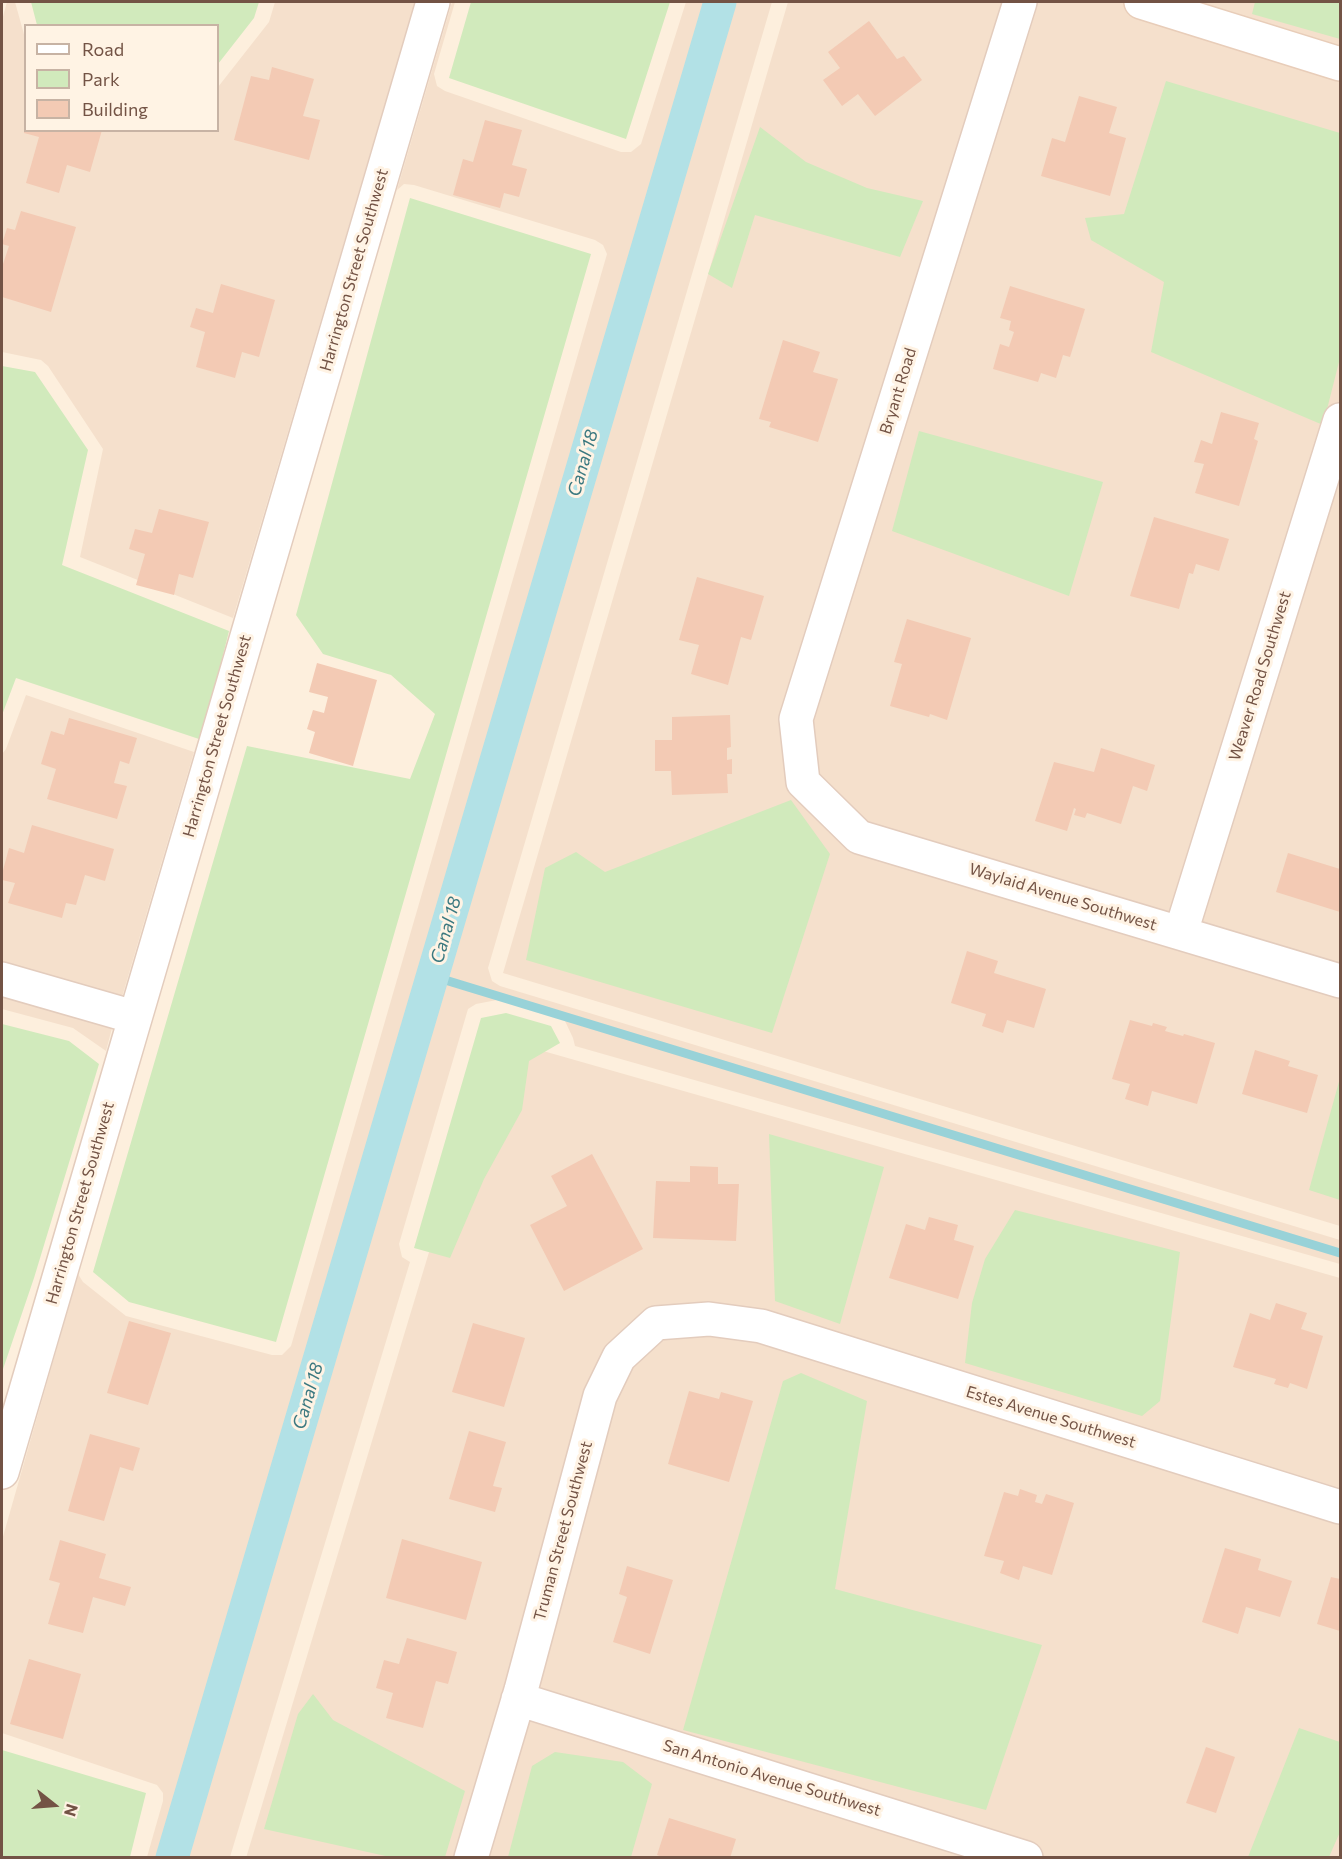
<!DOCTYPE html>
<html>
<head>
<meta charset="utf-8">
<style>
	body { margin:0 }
	#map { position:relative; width:1342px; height:1859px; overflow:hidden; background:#fdefdd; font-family:Commissioner,sans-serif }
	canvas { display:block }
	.frame { position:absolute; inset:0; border:3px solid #735345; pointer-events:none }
	.legend { position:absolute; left:24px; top:24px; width:195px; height:108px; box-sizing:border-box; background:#fff3e4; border:2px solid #c7b3a4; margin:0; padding:8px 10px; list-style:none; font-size:18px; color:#735345 }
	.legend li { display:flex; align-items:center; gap:12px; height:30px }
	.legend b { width:30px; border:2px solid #c7b3a4 }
	.north { position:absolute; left:24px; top:1775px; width:60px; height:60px; -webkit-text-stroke:4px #fff3e4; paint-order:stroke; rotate:107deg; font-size:16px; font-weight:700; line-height:24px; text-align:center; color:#735345 }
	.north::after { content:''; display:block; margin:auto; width:21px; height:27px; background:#735345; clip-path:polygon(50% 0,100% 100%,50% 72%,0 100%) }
</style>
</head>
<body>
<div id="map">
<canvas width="1342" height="1859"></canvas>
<div class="frame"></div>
<ul class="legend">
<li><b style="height:8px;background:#fff"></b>Road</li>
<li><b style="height:16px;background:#d1eabc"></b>Park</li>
<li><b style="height:16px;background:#f3cab4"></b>Building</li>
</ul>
<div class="north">N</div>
</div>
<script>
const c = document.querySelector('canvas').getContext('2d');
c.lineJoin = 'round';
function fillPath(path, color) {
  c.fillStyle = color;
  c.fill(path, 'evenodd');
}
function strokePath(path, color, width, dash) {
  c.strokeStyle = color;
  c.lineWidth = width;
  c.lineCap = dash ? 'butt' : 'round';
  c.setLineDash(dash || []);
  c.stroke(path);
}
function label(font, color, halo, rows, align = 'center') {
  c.font = font + ' Commissioner,sans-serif';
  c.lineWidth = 6;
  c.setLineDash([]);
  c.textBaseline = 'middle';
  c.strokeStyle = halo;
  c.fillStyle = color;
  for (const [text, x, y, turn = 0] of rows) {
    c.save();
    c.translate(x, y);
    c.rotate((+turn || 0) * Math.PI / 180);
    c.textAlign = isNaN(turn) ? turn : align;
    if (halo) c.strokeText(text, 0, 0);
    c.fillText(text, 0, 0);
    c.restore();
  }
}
fillPath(new Path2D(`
	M7 2H15L25 38 26 130H218V87L269 22 275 2H415L233 618 80 557 103 449 48 366 41 360 2 352V20Z
	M452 2H455L434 74 437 86 445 91 621 152H631L641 144 686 2H772L488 968 492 981 500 986 1340 1240V1264L575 1046 573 1038 565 1021 559 1015 510 1000 502 999 476 1004 468 1009 399 1244 402 1257 410 1262 230 1857H147L163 1801V1793L157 1785 2 1733V1540L78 1274 83 1282 126 1316 272 1355H282L291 1346 607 254 603 245 595 240 414 185 404 184 397 190Z
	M788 2H1340V1226L503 973Z
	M26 695 194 752 122 997 2 962V754L6 749Z
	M2 996 112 1028 106 1051 73 1028 2 1009Z
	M494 1037 1340 1278V1857L246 1858Z`), '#f5e0cc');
fillPath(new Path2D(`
	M31 2H259L254 18 218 64V26L37 25Z
	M471 2H670L626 139 449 78Z
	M1255 2H1340V39L1252 14Z
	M1166 81 1340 133V358L1323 425 1151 352 1164 282 1091 240 1085 218 1124 214Z
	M760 127 806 162 867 188 923 201 900 257 755 215 732 288 708 274Z
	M410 198 591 254 276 1342 129 1302 93 1272 247 746 410 779 435 714 391 675 323 654 296 615Z
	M2 366 35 372 88 450 62 565 229 631 202 740 16 678 2 715Z
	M919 431 1103 482 1069 596 892 531Z
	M791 800 830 854 772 1033 526 960 545 868 576 852 605 872Z
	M506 1013 551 1026 560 1043 529 1061 522 1110 484 1179 450 1258 414 1248 481 1018Z
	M2 1024 69 1041 99 1064 34 1278 2 1372Z
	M1340 1078V1200L1309 1190Z
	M769 1134 884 1167 840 1324 775 1301Z
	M1015 1210 1180 1252 1160 1401 1142 1416 965 1363 972 1303 985 1259Z
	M801 1373 867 1401 835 1589 1042 1645 986 1810 683 1730 783 1381Z
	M313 1694 333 1720 465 1791 445 1857H390L264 1829 298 1714Z
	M1299 1728 1340 1742V1832L1329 1857H1248Z
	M2 1750 146 1793 130 1857H2Z
	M555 1752 623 1762 652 1784 631 1857H508L532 1766Z`), '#d1eabc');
strokePath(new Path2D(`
	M432 976 1340 1253`), '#98d2d8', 9);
strokePath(new Path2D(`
	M172 1858 720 2`), '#b2e1e6', 33);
fillPath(new Path2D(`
	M869 21 897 59 904 56 922 80 875 116 858 94 842 106 823 80 840 68 828 52Z
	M272 67 314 79 303 116 320 120 309 160 234 140 251 76 269 80Z
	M1079 96 1117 107 1109 133 1126 138 1110 196 1041 176 1052 138 1065 142Z
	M485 120 522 130 512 165 527 169 519 197 504 193 500 208 453 195 463 159 473 162Z
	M24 130H102L90 172 67 165 59 193 26 183 39 137 24 133Z
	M21 211 76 227 51 312 2 297V264H3L9 246 2 244 7 228 15 230Z
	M221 284 275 300 259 357 242 352 235 378 196 367 205 332 190 327 196 308 213 313Z
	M1010 286 1085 309 1070 357 1063 355 1056 378 1041 373 1038 382 993 369 1000 344 1009 347 1014 332 1009 330 1011 321 1000 318Z
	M783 340 820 352 813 372 838 379 818 442 769 427 771 422 759 419Z
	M1221 412 1259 423 1254 439 1258 441 1239 506 1195 493 1204 464 1194 462 1201 440 1212 444Z
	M159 509 209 522 193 578 179 574 174 595 136 585 145 554 129 549 135 529 152 533Z
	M1154 517 1229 539 1219 571 1196 564 1193 574 1189 573 1179 609 1130 596Z
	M697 577 764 596 751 640 741 637 728 685 691 674 699 645 679 640Z
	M907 619 971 638 947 720 930 714 929 717 890 706 902 664 894 662Z
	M317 663 377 680 353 766 309 753 315 732 307 729 313 710 324 713 328 697 309 692Z
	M730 715 731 747 727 748V760L732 759V774H727L728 793 672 795 671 771H655V740H672V717Z
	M69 718 137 738 129 764 120 761 114 783 127 786 117 819 47 799 56 769 41 764 51 731 64 735Z
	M1101 748 1155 765 1147 791 1133 786 1121 824 1087 813 1085 818 1074 815 1076 809 1074 808 1067 831 1035 821 1054 762 1094 772Z
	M32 825 114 849 105 881 85 875 76 905 66 903 62 918 8 903 15 883 2 880V874L9 848 24 853Z
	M1288 853 1340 869V912L1276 892Z
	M967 951 998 961 994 973 1046 989 1034 1028 1007 1020 1003 1033 982 1026 986 1014 951 1003Z
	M1130 1020 1152 1026 1153 1023 1167 1027 1165 1031 1183 1036 1184 1034 1215 1043 1197 1104 1152 1091 1148 1106 1125 1099 1130 1084 1112 1079Z
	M1255 1050 1290 1061 1288 1066 1318 1075 1307 1113 1242 1094Z
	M592 1154 643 1249 564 1291 530 1225 567 1206 551 1176Z
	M690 1166 718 1167V1184H739L736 1241 653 1238 656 1181 690 1182Z
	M929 1217 958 1225 954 1240 974 1246 958 1299 889 1278 906 1224 925 1230Z
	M1276 1303 1307 1313 1301 1329 1323 1336 1307 1389 1290 1383 1288 1388 1274 1384 1276 1379 1233 1367 1250 1313 1270 1320Z
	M129 1321 171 1333 148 1405 107 1393Z
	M473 1323 525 1338 504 1407 452 1392Z
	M689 1391 719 1399 721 1392 753 1401 729 1482 668 1464Z
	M469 1431 506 1442 493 1486 502 1488 495 1512 449 1499Z
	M90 1434 140 1448 133 1471 120 1467 104 1521 68 1511Z
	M1020 1489 1037 1495 1035 1502 1042 1504 1046 1494 1074 1503 1052 1575 1023 1566 1019 1580 1000 1573 1004 1561 984 1556 1004 1492 1018 1496Z
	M402 1539 482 1562 466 1620 386 1598Z
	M60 1540 106 1554 99 1578 131 1587 125 1606 93 1597 83 1633 48 1624 60 1583 49 1580Z
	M1225 1548 1261 1559 1258 1570 1292 1581 1280 1617 1246 1607 1238 1634 1202 1622Z
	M627 1566 673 1580 650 1654 613 1642 627 1597 619 1594Z
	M1331 1577 1340 1579V1631L1317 1624Z
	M407 1638 457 1652 448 1684 436 1681 423 1728 386 1718 393 1693 376 1688 384 1660 399 1664Z
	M29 1659 81 1674 63 1739 10 1724Z
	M1206 1747 1235 1757 1216 1813 1186 1803Z
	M669 1818 736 1839 730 1858H665L657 1855Z`), '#f3cab4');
const street = new Path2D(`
	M1020 2 796 719 803 782 859 837 1340 981
	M1181 932 1340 420
	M2 979 134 1017
	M2 1472 433 2
	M518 1699 1026 1858
	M471 1858 521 1690 600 1396 619 1357 656 1323 709 1319 761 1326 1340 1507`);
const secondary = new Path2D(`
	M1141 2 1340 64`);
strokePath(street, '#e3ccbd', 36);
strokePath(secondary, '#e8cdb9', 36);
strokePath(street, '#fff', 33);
strokePath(secondary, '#fff', 33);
label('16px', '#735345', '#fff3e4', [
	["Harrington Street Southwest",354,270,-74],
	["Bryant Road",898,391,-73],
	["Weaver Road Southwest",1260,676,-73],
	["Harrington Street Southwest",217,736,-74],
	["Waylaid Avenue Southwest",1063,897,17],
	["Harrington Street Southwest",80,1203,-74],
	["Estes Avenue Southwest",1051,1417,17],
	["Truman Street Southwest",563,1531,-75],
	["San Antonio Avenue Southwest",772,1778,17]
]);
label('italic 18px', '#3c7980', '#fff3e4', [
	["Canal 18",583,463,-74],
	["Canal 18",446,930,-74],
	["Canal 18",308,1396,-74]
]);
</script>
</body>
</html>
